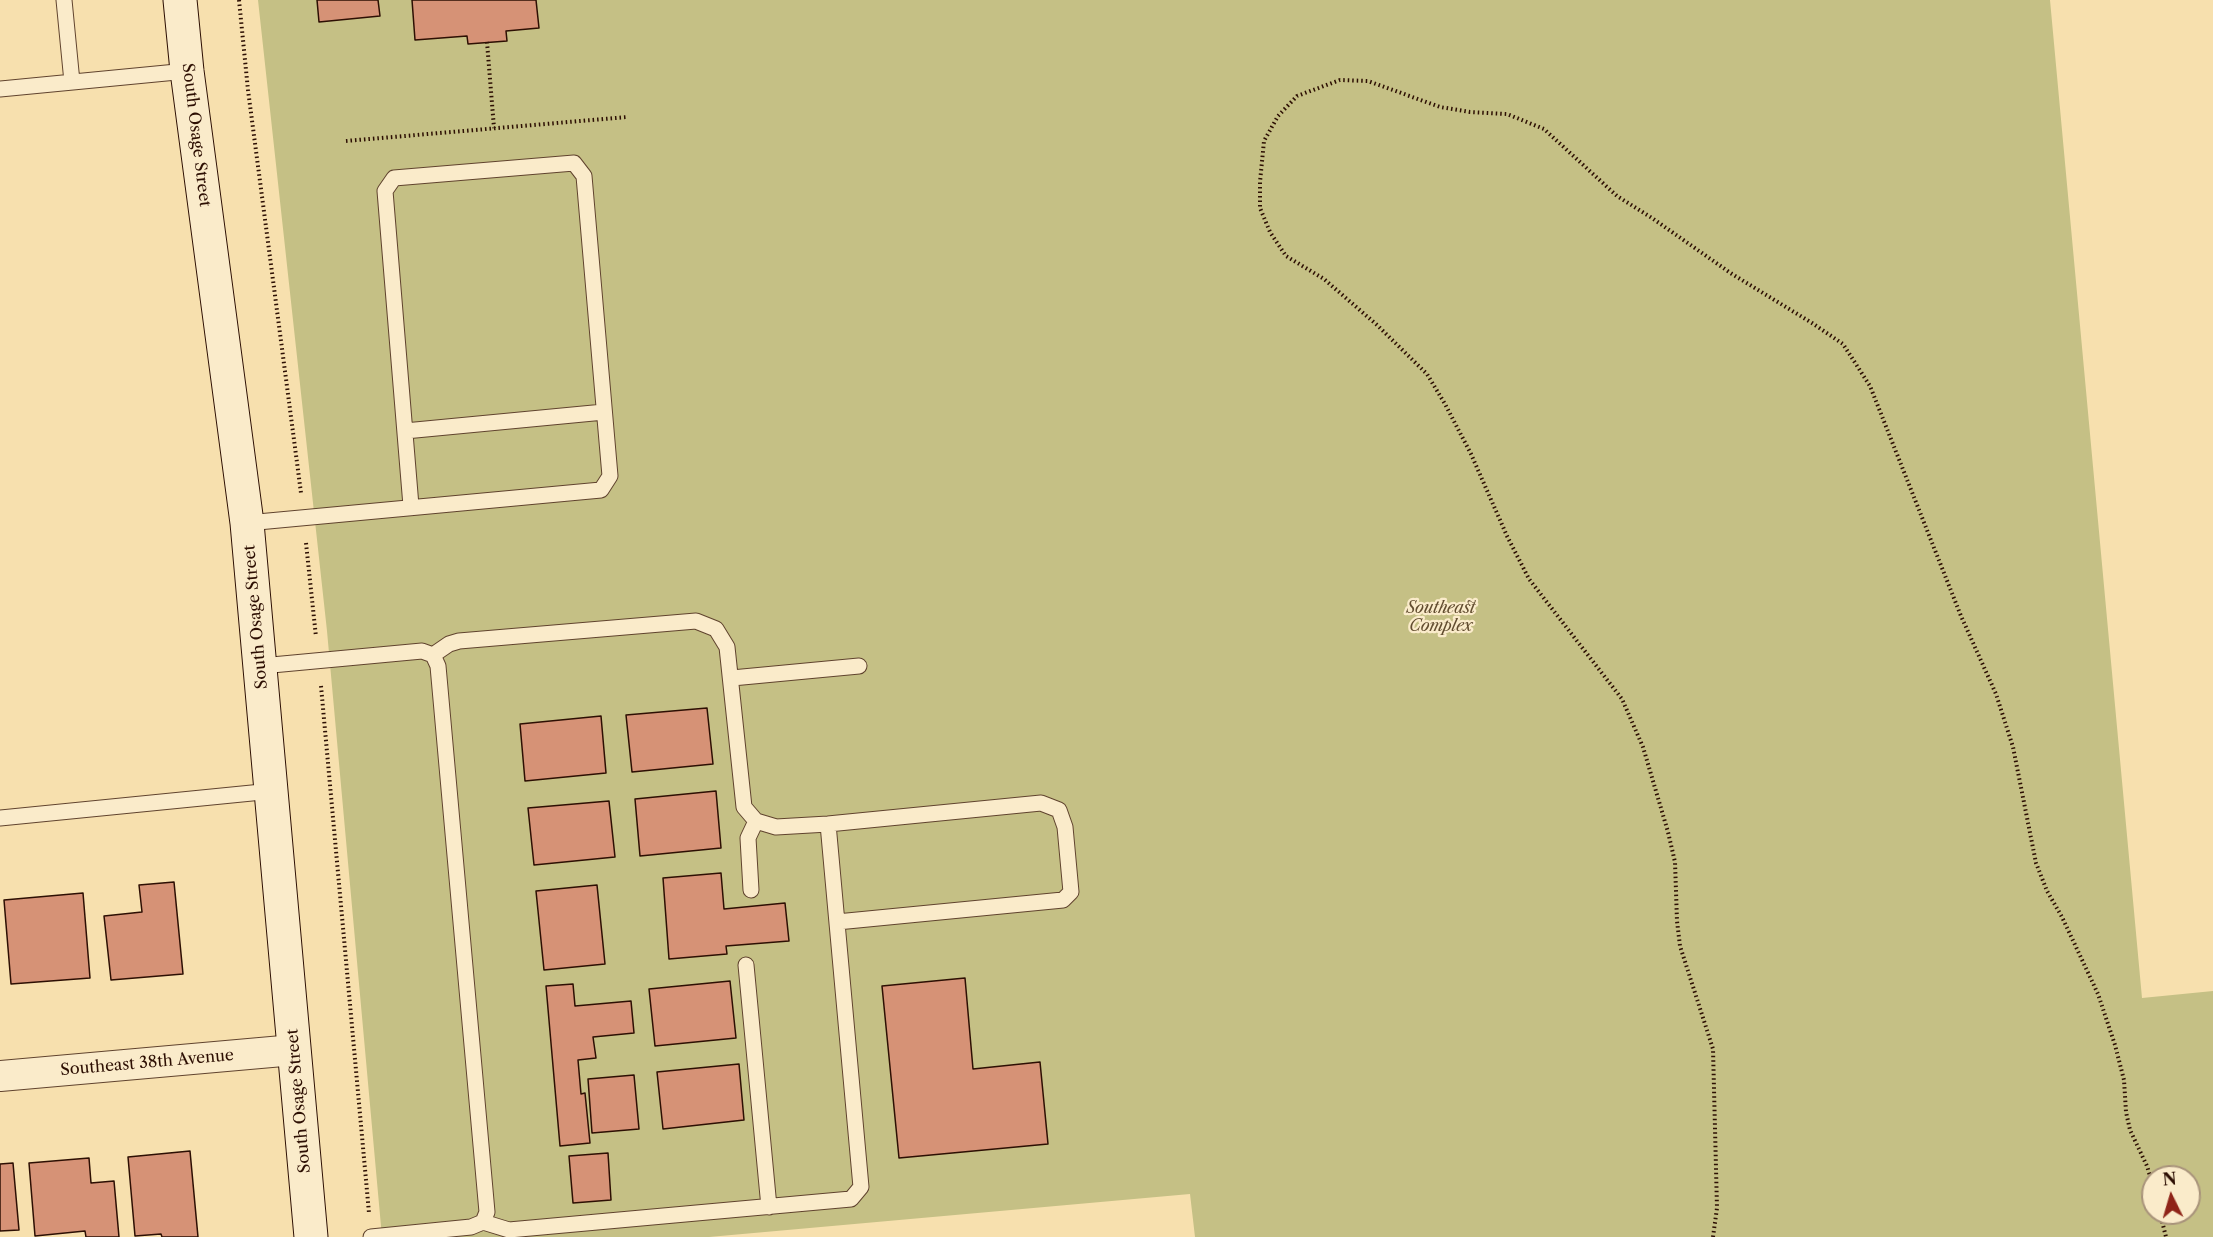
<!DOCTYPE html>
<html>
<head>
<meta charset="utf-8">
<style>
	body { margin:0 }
	#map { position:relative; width:2213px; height:1237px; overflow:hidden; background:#f7e0ae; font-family:"Libre Caslon Text",serif }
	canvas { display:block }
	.north { position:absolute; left:2141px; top:1165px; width:60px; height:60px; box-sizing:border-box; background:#faebca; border:2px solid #a8937a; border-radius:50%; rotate:355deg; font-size:16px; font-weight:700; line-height:24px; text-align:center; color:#2d0f03 }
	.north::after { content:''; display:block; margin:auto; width:21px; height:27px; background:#8f2418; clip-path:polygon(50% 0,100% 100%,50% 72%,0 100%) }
</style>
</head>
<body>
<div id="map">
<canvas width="2213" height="1237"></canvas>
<div class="north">N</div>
</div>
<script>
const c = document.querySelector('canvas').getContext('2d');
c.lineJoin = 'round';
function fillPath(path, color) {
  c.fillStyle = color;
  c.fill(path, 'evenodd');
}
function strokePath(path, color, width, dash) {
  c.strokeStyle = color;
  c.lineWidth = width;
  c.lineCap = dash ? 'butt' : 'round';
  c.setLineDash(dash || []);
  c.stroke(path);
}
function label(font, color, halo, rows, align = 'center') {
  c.font = font + ' "Libre Caslon Text",serif';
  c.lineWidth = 4.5;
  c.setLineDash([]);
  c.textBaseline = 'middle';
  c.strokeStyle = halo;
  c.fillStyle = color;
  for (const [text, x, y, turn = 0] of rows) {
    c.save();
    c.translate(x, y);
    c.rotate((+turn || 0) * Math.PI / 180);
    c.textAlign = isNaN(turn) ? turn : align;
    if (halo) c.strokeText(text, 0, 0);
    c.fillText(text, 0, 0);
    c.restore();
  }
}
fillPath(new Path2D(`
	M258 0H2050L2142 998 2213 991V1237H1195L1190 1194 709 1237H382L327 631ZM2153 1177H2189V1213H2153Z`), '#c5c085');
const building = new Path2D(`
	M317 0H378L380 16 319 22Z
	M412 0H536L539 28 506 31 507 41 468 44 467 36 415 40Z
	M707 708 713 764 632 772 626 715Z
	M601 716 606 773 525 781 520 724Z
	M716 791 721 848 640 856 635 799Z
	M609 801 615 857 534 865 528 808Z
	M721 873 724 909 785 903 789 941 726 946 727 954 669 959 663 878Z
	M174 882 183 974 111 980 104 916 142 912 139 885Z
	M597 885 605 964 544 970 536 891Z
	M83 893 90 978 11 984 4 900Z
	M965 978 973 1069 1040 1062 1048 1144 899 1158 882 986Z
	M730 981 736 1038 655 1046 649 989Z
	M573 984 575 1006 631 1001 634 1033 593 1037 596 1058 578 1060 581 1094 585 1093 590 1143 560 1146 546 986Z
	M739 1064 744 1120 663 1129 657 1072Z
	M634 1075 639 1129 592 1133 588 1079Z
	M190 1151 198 1237H162L161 1234 135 1236 128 1157Z
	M608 1153 611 1200 573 1203 569 1156Z
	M89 1158 91 1183 114 1181 119 1237H86L85 1231 35 1236 29 1163Z
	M13 1163 19 1230 0 1231V1164Z`);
fillPath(building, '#d69276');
strokePath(building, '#2d0f03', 1.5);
const lane = new Path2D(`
	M64 0 72 82
	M0 89 187 71
	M405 431 604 412
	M247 523 601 490 610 476 584 176 574 163 394 178 385 191 411 506
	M433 655 449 644 459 641 696 621 716 629 727 647 744 807 756 821 776 827 828 824 1041 803 1059 810 1065 827 1071 892 1063 900 837 922
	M261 666 422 651 433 655 438 666 487 1212 483 1222 471 1227 371 1237
	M732 678 859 666
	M0 818 272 791
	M751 890 748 838 756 821
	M746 965 769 1207
	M483 1222 509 1230 851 1199 861 1187 828 824`);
const street = new Path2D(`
	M0 1076 294 1050`);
const secondary = new Path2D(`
	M180 0 187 71 247 523 311 1237`);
strokePath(lane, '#60432e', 17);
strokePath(street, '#60432e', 32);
strokePath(secondary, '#2d0f03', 35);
strokePath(new Path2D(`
	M239 0 248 90 301 493
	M487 42 494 128
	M346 141 627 117
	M306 543 316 637
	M321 686 369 1213
	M2160 1213 2166 1237
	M1713 1237 1717 1208 1713 1049 1680 946 1677 921 1675 862 1668 832 1643 747 1622 699 1529 579 1507 536 1471 454 1445 404 1427 374 1377 325 1324 279 1286 256 1270 232 1260 208V182L1264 141 1278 116 1297 96 1340 80 1368 81 1440 107 1470 112 1507 114 1544 129 1617 196 1652 218 1732 274 1812 323 1843 344 1870 386 1961 616 1996 694 2013 747 2036 863 2047 891 2062 917 2098 994 2115 1045 2124 1080 2126 1112 2130 1130 2147 1166 2153 1186`), '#2d0f03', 4, [1.5, 3]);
strokePath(lane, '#faebca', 15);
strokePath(street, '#faebca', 30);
strokePath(secondary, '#faebca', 33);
label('16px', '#2d0f03', '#faebca', [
	["South Osage Street",196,135,83],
	["South Osage Street",256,617,-95],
	["Southeast 38th Avenue",147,1063,-5],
	["South Osage Street",299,1101,-95]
]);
label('italic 16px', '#624d30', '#faebca', [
	["Southeast",1441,608],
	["Complex",1441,626]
]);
</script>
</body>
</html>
